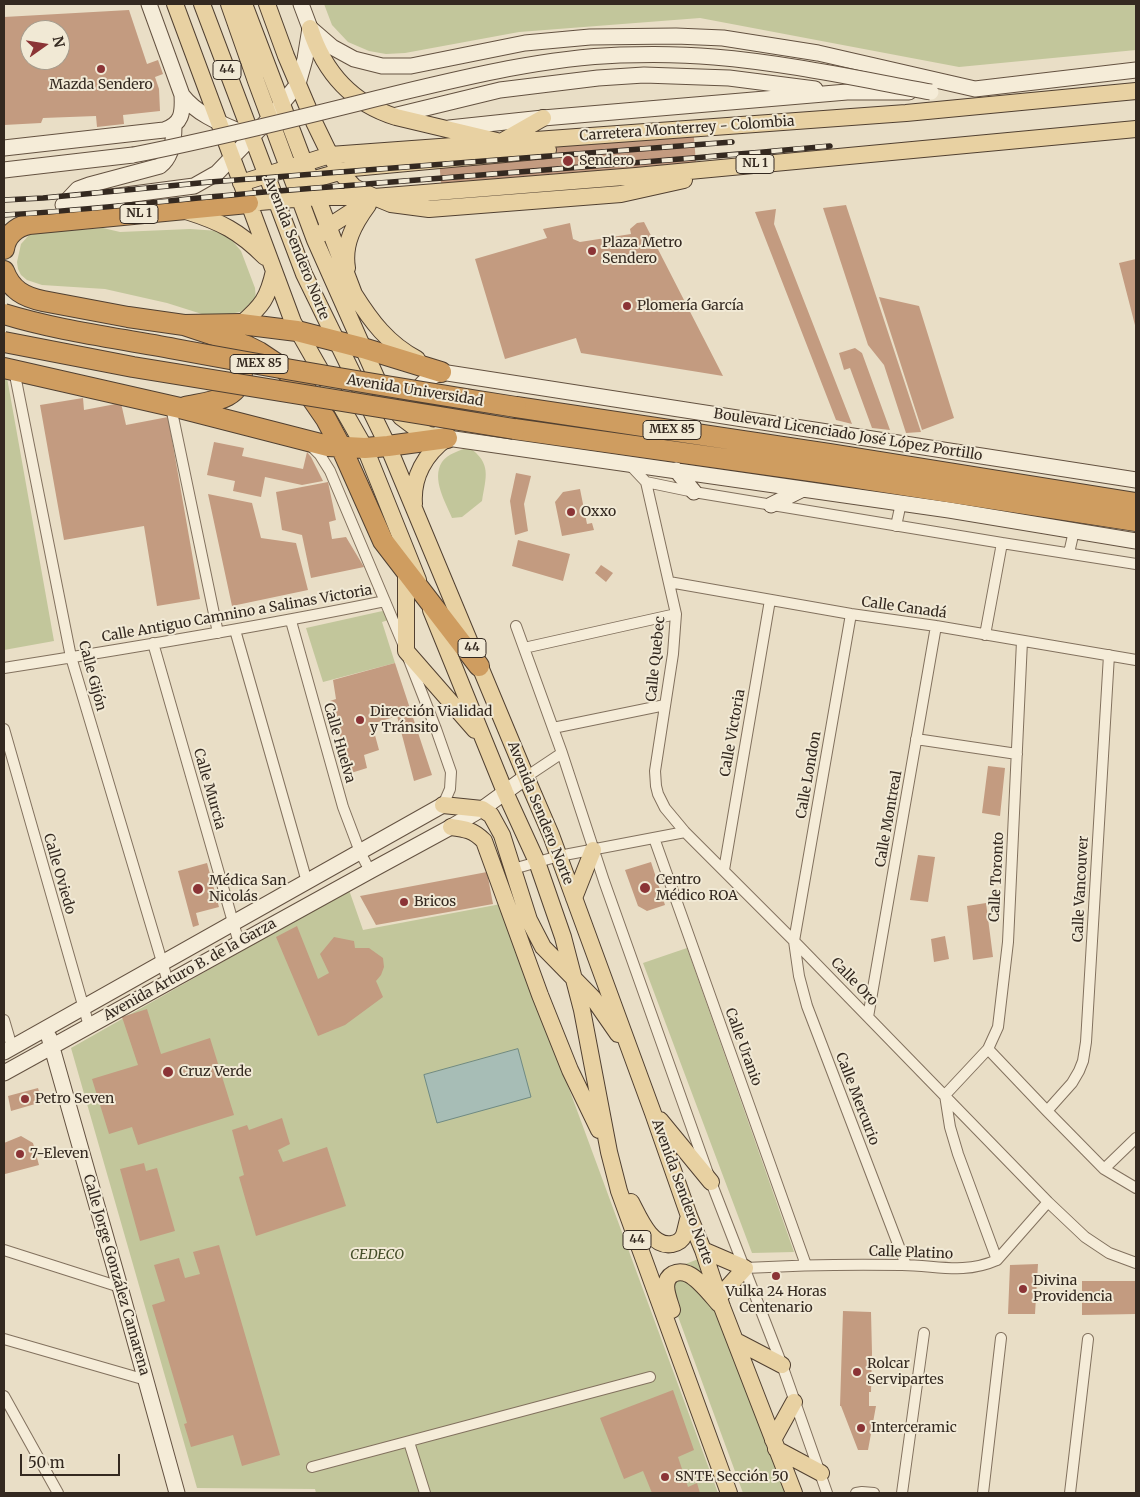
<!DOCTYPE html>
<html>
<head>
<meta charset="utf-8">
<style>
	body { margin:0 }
	#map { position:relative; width:1140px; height:1497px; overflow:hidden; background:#e9dec6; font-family:Merriweather,serif }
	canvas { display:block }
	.frame { position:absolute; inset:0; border:5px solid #342920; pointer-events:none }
	.north { position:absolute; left:20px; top:20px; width:50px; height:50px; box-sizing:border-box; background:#f1e9d5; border:1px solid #a59c8d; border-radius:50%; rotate:77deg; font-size:14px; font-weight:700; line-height:20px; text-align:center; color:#342920 }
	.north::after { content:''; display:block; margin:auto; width:18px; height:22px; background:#8b3436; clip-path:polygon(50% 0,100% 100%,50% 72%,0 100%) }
	.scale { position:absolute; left:20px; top:1454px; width:100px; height:22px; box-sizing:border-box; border:2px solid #342920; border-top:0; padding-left:6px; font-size:15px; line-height:18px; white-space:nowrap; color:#342920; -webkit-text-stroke:4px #f1e9d5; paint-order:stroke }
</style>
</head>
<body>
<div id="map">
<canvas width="1140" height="1497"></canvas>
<div class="frame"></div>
<div class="north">N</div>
<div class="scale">50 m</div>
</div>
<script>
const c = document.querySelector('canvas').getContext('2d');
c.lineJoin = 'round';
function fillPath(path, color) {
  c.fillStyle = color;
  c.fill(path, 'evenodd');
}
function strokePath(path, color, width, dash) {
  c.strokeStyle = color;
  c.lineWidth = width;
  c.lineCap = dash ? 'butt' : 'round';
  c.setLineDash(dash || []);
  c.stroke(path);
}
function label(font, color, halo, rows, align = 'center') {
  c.font = font + ' Merriweather,serif';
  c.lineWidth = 4;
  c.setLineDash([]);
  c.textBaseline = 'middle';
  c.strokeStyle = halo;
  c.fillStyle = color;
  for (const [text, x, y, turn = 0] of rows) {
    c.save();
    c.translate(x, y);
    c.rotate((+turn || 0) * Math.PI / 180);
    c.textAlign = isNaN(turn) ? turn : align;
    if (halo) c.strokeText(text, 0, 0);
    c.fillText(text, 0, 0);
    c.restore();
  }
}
fillPath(new Path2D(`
	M324 4H1136V50L959 67 700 18 519 32 405 53 386 54 369 51 348 42 332 25Z
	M103 228 120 232 190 229 219 231 231 239 241 251 255 288 256 300 244 311 221 316 205 315 167 303 105 289 42 285 27 280 21 275 18 269 17 262 21 244 29 235 39 233Z
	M4 371 6 372 54 641 4 650Z
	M469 447C492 464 486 476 482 501L462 517 452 518C446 503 431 479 442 462 447 454 461 450 469 447Z
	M387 610 392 619 382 622 395 663 323 682 306 628Z
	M349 890 363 930 501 904 718 1493H316L315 1489 197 1488 71 1048Z
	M687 948 794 1252 752 1253 643 963Z
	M701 1258 788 1493H743L662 1273Z`), '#c2c69b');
const water = new Path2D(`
	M518 1049 531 1097 437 1123 424 1075Z`);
fillPath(water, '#a7bdb6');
strokePath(water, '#6f8a83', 1);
fillPath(new Path2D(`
	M129 10 147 64 158 60 163 74 155 77 159 89 160 111 123 115 124 124 97 127 96 116 43 118 41 123 4 125V17ZM30 30H60V60H30Z
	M693 125 697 176 442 196 438 146Z
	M846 205 921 432 906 433 884 365 868 345 823 208Z
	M776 209 774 224 852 424 836 420 755 212Z
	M644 222 723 376 581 353 576 338 505 359 475 259 547 238 543 229 570 223 573 239 580 242 631 234 630 229 637 223Z
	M1136 259V329L1119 263Z
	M879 297 919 306 954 418 922 430Z
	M855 348 862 353 890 430 872 428 850 368 844 370 839 353Z
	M83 398 84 410 121 403 126 425 168 417 200 599 157 606 144 526 64 540 40 405Z
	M214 442 244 448 242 456 303 469 307 452 311 457 323 481 302 485 265 477 261 497 233 491 235 481 207 475Z
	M516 473 531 476 524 504 528 531 515 535 510 501Z
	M328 482 336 520 329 522 332 539 346 537 364 567 311 578 302 535 282 530 276 492Z
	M580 489 587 524 592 523 594 530 562 536 555 502 563 492Z
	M208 494 252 503 261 538 296 543 308 590 232 606Z
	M518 540 570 554 563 581 512 566Z
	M601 565 613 573 606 582 595 573Z
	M395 663 432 775 414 781 397 716 372 724 379 750 364 755 367 768 351 773 330 701 336 699 333 680Z
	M988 766 1005 768 1000 816 982 813Z
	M918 855 935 857 928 902 910 900Z
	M651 862 665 905 647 911 638 906 625 870Z
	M207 863 219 907 196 913 199 925 193 927 178 871Z
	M487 872 493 904 376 925 360 896Z
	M986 903 993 957 973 960 967 906Z
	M297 926 318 979 329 973 320 954 334 937 354 941 355 948H369L383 958 384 967 381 975 376 981 383 997 345 1025 318 1036 276 937Z
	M945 936 949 959 934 962 931 939Z
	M147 1009 161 1054 210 1038 234 1115 138 1145 132 1127 109 1134 92 1079 138 1065 122 1017Z
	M38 1088 42 1102 11 1111 8 1096Z
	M282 1118 290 1144 278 1150 283 1162 327 1147 346 1206 256 1236 239 1177 244 1175 232 1130 247 1125 249 1130Z
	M21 1136 33 1143 39 1165 5 1174 4 1170V1143Z
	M144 1163 146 1171 157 1168 175 1231 140 1241 120 1169Z
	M219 1245 280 1455 242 1466 233 1435 191 1447 184 1424 187 1423 152 1305 165 1301 154 1265 179 1258 185 1278 200 1274 193 1252Z
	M1038 1264 1035 1314H1008L1010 1265Z
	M1082 1281H1136V1314L1082 1315Z
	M843 1311 871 1312 872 1353 871 1392H869V1406H876L868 1450H858L841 1406H840Z
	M673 1390 694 1450 678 1457 688 1487 697 1483 700 1493H652L643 1471 624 1479 600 1418Z`), '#c39b80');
const street = new Path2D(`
	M14 370 71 657 168 982
	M171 407 218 633
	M310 445 320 455 330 471 403 644
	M630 465 646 482 694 492 1002 543 1136 564
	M646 482 676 614 673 654 655 771 656 786 658 794 665 808 685 832 794 941 1048 1202 1085 1237 1109 1253 1136 1263
	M896 526 901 503
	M1069 553 1074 531
	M669 582 851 614 936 626 1136 660
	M851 614 794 941 799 976 807 1006 906 1265
	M291 621 343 807 360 852 370 871
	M516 626 562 753 604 881 711 1182 782 1365 827 1493
	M235 630 307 882
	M985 635 1002 543
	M153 643 239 943
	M524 648 676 614
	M409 660 436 729 451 772 450 789 443 805
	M4 668C131 648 259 627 385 601
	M553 728 665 705
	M4 729 89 1026
	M916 739 1017 754
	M526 777 562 753
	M654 838 806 1265
	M513 869 559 856 685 832
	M724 870 770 600
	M868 1017 936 626
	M4 1020 12 1047
	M988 1049 1047 1111 1104 1169 1136 1188
	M1047 1111 1072 1083 1079 1071 1083 1061 1086 1042 1109 655
	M1104 1169 1136 1138
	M4 1250 120 1287
	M997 1260 958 1154 950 1127 945 1095 988 1049 998 1027 1008 942 1022 641
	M745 1268C798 1265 850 1264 902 1265 936 1265 963 1275 997 1260L1048 1202
	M4 1339 146 1380
	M4 1396 58 1493
	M409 1442 425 1493
	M312 1467 650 1377
	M856 1493 862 1492 874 1493
	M902 1493 924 1333
	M983 1493 1001 1338
	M1070 1493 1088 1339`);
const secondary = new Path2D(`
	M149 4 182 95C198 116 225 125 248 135
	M310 28 332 47 354 59 382 66H411L525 43 590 37 676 36 723 38 818 53 975 89 1136 70
	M393 116 500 90 598 78 644 75 729 78 815 89
	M449 128 543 118 847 92H909
	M4 148 164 130C182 124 183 113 182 95
	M4 170 133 155
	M65 203 194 186 217 173 270 118 298 84 305 59 310 28 301 4
	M63 205 78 189 89 185 160 166C172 157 174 141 174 126
	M414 399C420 382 426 380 441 372L1136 480
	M438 434 447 438 949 510 1136 541
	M676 470 694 492
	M771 505 803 489
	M49 1037 120 1287 177 1493
	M4 1052 443 805
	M4 1073 370 871 451 827 482 809 526 777`);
const primary = new Path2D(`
	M175 4 293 322 365 448 418 580
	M202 4 304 274 388 446 526 777 551 835 653 1113 689 1216 703 1250 722 1307 794 1493
	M229 4 256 81 315 240 384 395 401 417 417 429 429 435 442 437
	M244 4 354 294C371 321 388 344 417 359
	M267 4 286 56 314 122 330 155 340 172 354 187 374 197 391 204 429 209 621 194 684 180
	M310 28C324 72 351 103 396 117L501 142 543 118
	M241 183 330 155 906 113 1136 91
	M301 183 353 168 548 150
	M248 203 317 197H374L636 176 1136 129
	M186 211C221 222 239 231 265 257
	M321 234 328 227 374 197
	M347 268C343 244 354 224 368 205
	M241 324C262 306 268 298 274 271
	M414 504C412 477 425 454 447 438
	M406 566V651L475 730
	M431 610 505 792 537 862 563 937 582 1010 609 1152 619 1191 729 1493
	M443 805 482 809 491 815 502 835 529 920 543 947 593 998 618 1034
	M451 827C466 829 473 830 484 841L540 995 570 1070 599 1130
	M574 898 593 850
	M660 1120 711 1182
	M631 1202C639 1217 651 1248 672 1244 678 1243 682 1240 684 1235 686 1229 687 1222 689 1216
	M703 1250 745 1268 719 1297
	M672 1310C669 1299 660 1281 673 1274 677 1272 683 1272 688 1274 699 1279 711 1295 719 1304
	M736 1341 782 1365
	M773 1440 794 1402
	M776 1449 821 1473`);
const highway = new Path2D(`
	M4 249C6 236 16 227 29 224L248 203
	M4 271C11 290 24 297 43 301L128 317 184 325 241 324 297 331 363 348 441 372
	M184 325 247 346 259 352 283 368 306 390 326 419 341 447 383 541 479 666
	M4 368 180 408 328 446 365 448 388 446 447 438
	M185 407C207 402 243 401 242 370 242 362 240 354 235 348
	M516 407 829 454 1136 503
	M514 429 825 473 1136 521`);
strokePath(street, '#82715e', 12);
strokePath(secondary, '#645241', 17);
strokePath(primary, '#514031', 18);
strokePath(highway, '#514031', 22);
strokePath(street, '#f5ecd8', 10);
strokePath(secondary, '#f5ecd8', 15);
strokePath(primary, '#e8d1a2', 16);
strokePath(highway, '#cf9d60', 20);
const rail = new Path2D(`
	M4 200 43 198 210 182 732 142
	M4 215C95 210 186 198 278 191 462 176 646 163 830 146`);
strokePath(rail, '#342920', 5.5);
strokePath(rail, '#f1e9d5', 4, [11]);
const secondaryBridge = new Path2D(`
	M133 155C220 138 306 116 391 95 466 77 543 58 620 55 651 54 683 54 714 57 787 63 859 79 931 92`);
const highwayBridge = new Path2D(`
	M4 314C59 331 118 338 175 349 288 370 402 389 516 407
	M4 342 133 367 514 429`);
strokePath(secondaryBridge, '#645241', 17, []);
strokePath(highwayBridge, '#514031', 22, []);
strokePath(secondaryBridge, '#f5ecd8', 15);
strokePath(highwayBridge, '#cf9d60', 20);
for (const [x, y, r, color] of [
	[101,69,5,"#8b3436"],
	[568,161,6,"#8b3436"],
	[592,251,5,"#8b3436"],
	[627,306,5,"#8b3436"],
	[571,512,5,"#8b3436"],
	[360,720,5,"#8b3436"],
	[645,888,6,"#8b3436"],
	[198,889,6,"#8b3436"],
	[404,902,5,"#8b3436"],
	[168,1072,6,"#8b3436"],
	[25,1099,5,"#8b3436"],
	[20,1154,5,"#8b3436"],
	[776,1276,5,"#8b3436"],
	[1023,1289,5,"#8b3436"],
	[857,1372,5,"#8b3436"],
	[861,1428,5,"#8b3436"],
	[665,1477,5,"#8b3436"]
]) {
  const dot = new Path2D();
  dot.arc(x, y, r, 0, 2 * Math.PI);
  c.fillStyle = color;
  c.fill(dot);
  strokePath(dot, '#f1e9d5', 2);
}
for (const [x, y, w] of [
	[227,70,28],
	[755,164,38],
	[139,214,38],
	[259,364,58],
	[672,430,58],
	[472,648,28],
	[637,1240,28]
]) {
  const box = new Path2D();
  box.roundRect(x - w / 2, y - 9.5, w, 19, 4);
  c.fillStyle = '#f1e9d5';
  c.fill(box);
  strokePath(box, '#342920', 1);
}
label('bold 12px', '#342920', null, [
	["44",227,70],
	["NL 1",755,164],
	["NL 1",139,214],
	["MEX 85",259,364],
	["MEX 85",672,430],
	["44",472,648],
	["44",637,1240]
]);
label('14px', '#342920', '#f1e9d5', [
	["Mazda Sendero",101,85,"center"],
	["Sendero",579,161],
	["Plaza Metro",602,243],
	["Sendero",602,259],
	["Plomería García",637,306],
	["Oxxo",581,512],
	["Dirección Vialidad",370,712],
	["y Tránsito",370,728],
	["Centro",656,880],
	["Médico ROA",656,896],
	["Médica San",209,881],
	["Nicolás",209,897],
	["Bricos",414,902],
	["Cruz Verde",179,1072],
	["Petro Seven",35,1099],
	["7-Eleven",30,1154],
	["Divina",1033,1281],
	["Providencia",1033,1297],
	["Vulka 24 Horas",776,1292,"center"],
	["Centenario",776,1308,"center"],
	["Rolcar",867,1364],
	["Servipartes",867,1380],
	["Interceramic",871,1428],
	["SNTE Sección 50",675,1477]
], 'left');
label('14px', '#342920', '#f1e9d5', [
	["Carretera Monterrey - Colombia",687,129,-4],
	["Avenida Sendero Norte",296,248,68],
	["Avenida Universidad",415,391,9],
	["Boulevard Licenciado José López Portillo",848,435,9],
	["Calle Canadá",904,608,8],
	["Calle Antiguo Camnino a Salinas Victoria",237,614,-10],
	["Calle Quebec",656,659,-84],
	["Calle Gijón",92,676,75],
	["Calle Victoria",733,733,-80],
	["Calle Huelva",339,743,74],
	["Calle London",809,775,-80],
	["Calle Murcia",209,789,74],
	["Avenida Sendero Norte",540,813,68],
	["Calle Montreal",889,819,-80],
	["Calle Oviedo",59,874,74],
	["Calle Toronto",997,877,-87],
	["Calle Vancouver",1081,889,-87],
	["Avenida Arturo B. de la Garza",190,970,-29],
	["Calle Oro",854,982,46],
	["Calle Uranio",743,1047,70],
	["Calle Mercurio",857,1099,69],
	["Avenida Sendero Norte",682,1192,70],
	["Calle Platino",911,1253,2],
	["Calle Jorge González Camarena",116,1275,74]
]);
label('italic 14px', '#454e29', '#f1e9d5', [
	["CEDECO",377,1255]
]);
</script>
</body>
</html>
